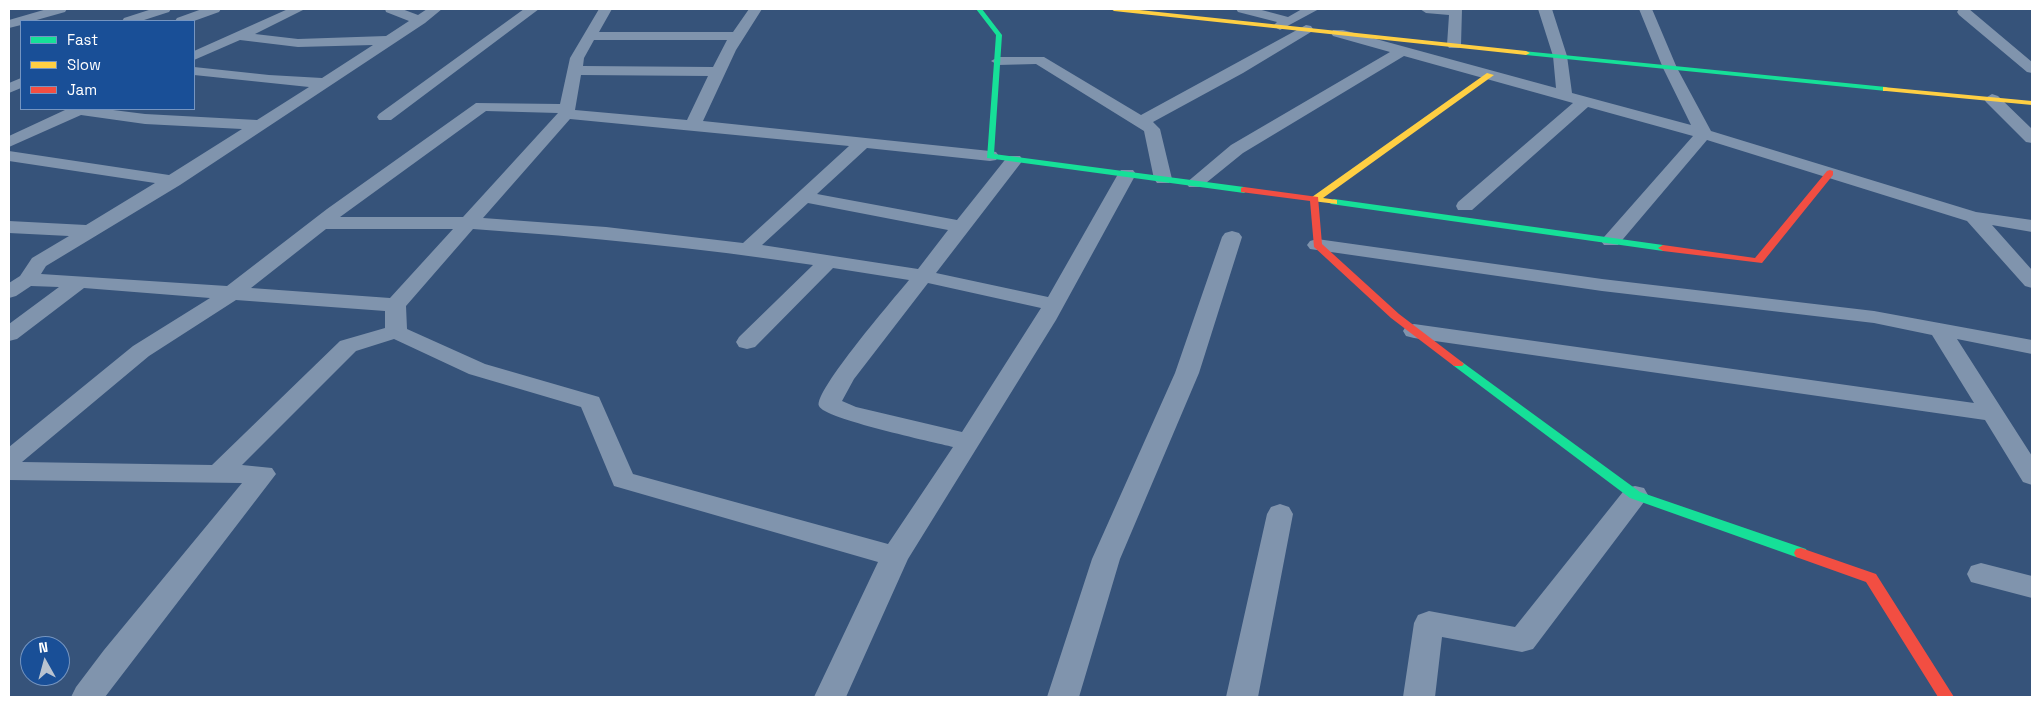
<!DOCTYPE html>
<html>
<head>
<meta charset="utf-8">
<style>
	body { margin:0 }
	#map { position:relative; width:2041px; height:706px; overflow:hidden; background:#36537a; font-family:"Space Grotesk",sans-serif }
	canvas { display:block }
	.frame { position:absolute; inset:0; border:10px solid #fff; pointer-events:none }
	.legend { position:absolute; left:20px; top:20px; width:175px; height:90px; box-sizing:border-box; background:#194f97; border:1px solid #7595c1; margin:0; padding:6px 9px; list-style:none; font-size:15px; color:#fff }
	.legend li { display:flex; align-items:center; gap:10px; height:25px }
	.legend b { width:25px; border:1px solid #7595c1 }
	.north { position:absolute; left:20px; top:636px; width:50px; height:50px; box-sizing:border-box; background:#194f97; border:1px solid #7595c1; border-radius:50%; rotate:353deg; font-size:14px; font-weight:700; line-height:20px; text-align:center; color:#fff }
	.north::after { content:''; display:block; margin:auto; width:18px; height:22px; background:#b9c3d0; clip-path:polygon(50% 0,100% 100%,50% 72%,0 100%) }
</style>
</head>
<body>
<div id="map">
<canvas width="2041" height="706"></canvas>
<div class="frame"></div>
<ul class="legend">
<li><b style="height:6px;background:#16e098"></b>Fast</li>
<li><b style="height:6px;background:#ffcf43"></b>Slow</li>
<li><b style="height:6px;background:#f24e42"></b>Jam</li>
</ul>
<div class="north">N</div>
</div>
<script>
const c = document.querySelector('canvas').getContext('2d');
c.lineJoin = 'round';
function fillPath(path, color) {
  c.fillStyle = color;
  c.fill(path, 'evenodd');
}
fillPath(new Path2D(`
	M47 9H67L65 12 33 21H21V25L9 28V20Z
	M152 9H171L169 12 141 21H122L124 18Z
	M202 9H221L219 12 194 21H175L177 18Z
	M288 9H305L255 34 298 39 386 36 409 21 386 12 385 9H402L418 15 427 9H442L425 23 180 185 46 266 41 274 227 286 327 209 476 103 560 104 570 58 599 9H612L599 32H733L749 9H762L736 50 703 121 990 151 996 152 999 156 996 160 990 161 867 148 817 194 957 220 1008 156H1020L1023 160 1020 164 936 273 1048 297 1118 174 1121 170H1133L1136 174 1056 320 908 559 846 697H814L878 562 614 486 581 407 469 374 394 339 356 351 242 465 272 468 276 474 105 697H71L76 687 104 650 242 483 9 480V447L133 346 210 298 84 288 17 339 9 341V324L59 287 31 286 16 296 9 298V283L20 276 32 258 69 236 9 233V221L86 225 155 183 9 161V151L169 175 242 129 145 124 81 115 9 147V136L65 110 64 109H105L145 114 257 120 309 87 194 75V67L269 75 322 78 373 45 298 47 240 40 194 60V51ZM594 40H727L713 67 583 66 584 58ZM581 75 708 76 687 120 575 110ZM486 111 558 113 463 217H340ZM570 119 849 146 743 243 606 227 483 218ZM808 203 948 230 918 269 762 245ZM326 229H453L390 298 251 288ZM473 229C587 237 700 248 813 265L739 337 736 342 739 347 747 349 755 347 833 268 909 280C896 296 813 392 819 406 824 419 934 442 953 447L888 544 633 474 599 397 485 364 407 329 406 306ZM928 283 1041 308 962 432 856 407 842 401 854 379ZM236 300 385 311V328L340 341 212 465 22 462 149 356Z
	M524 9H539L391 120H379L377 117 379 114Z
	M1236 9H1258L1288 17 1302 9H1319L1280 30 1273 26 1277 22 1238 12Z
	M1420 9H1462L1461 45 1459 48H1449L1447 45 1449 15 1426 13Z
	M1538 9H1552L1567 56 1572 93 1691 125 1663 68 1639 9H1652L1677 68 1711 131 1976 212 2032 220V232L1992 225 2032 270V288L2025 286 1967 221 1707 140 1618 245H1604L1601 241 1604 237 1693 136 1588 107 1472 210H1458L1456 206 1458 202 1573 103 1404 56 1243 153 1201 187H1189L1186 183 1231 145 1390 52 1333 36 1331 33 1333 30H1343L1556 88 1553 56Z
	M1959 9H1969L2032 62V73L2027 72 1959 15 1957 12Z
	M1306 25 1311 26 1313 29 1311 32 1243 73 1153 122 1160 129 1172 179 1169 183H1157L1154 179 1144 131 1036 64 998 65 991 61 998 57H1044L1141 115Z
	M21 78V88L9 93V83Z
	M1992 94 1998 96 2032 129V143L2026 142 1986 102 1984 99Z
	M1232 231 1239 233 1242 237 1199 373 1120 559 1079 697H1047L1092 559 1175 373 1222 237 1225 233Z
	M1317 239 1602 279 1874 311 2032 340V354L1957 339 2032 456V485L2023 482 1985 420 1414 338 1406 336 1403 331 1406 326 1414 324 1974 403 1932 335 1874 323 1602 291 1310 249 1307 245 1310 241Z
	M1635 486 1644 488 1648 495 1644 502 1533 649 1522 652 1442 637 1435 697H1403L1414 623 1418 615 1429 611 1515 627 1626 488Z
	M1280 504 1289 507 1293 514 1258 697H1226L1267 514 1271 507Z
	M1981 563 2032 576V598L1971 582 1967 574 1971 566Z`), '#8094ad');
fillPath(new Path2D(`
	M976 9H982L1002 35 994 154 1244 187 1249 190 1244 193 987 158 996 35Z
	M1523 51 1886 87 1890 89 1886 91 1526 55 1522 53Z
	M1334 199 1663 245 1668 248 1663 251 1331 204 1329 202Z
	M1458 361 1462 362 1640 492 1806 549 1808 553 1806 557 1801 558 1796 557 1630 498 1454 366 1452 364 1454 362Z`), '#16e098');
fillPath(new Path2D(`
	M1111 9H1130L1526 51 1530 53 1526 55 1114 11Z
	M1487 73 1494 75 1323 198 1337 200V204L1312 201V197Z
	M1883 87 2032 101V105L1886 91H1883Z`), '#ffcf43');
fillPath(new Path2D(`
	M1830 170 1833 171V175L1762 263 1663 251 1658 248 1663 245 1755 258 1827 171Z
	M1244 187 1318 197 1322 244 1399 314 1462 362 1464 364 1462 366H1454L1391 318 1314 247 1310 201 1241 192V188Z
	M1801 548 1876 574 1954 697H1938L1866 582 1796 557 1794 553 1796 549Z`), '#f24e42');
</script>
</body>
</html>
